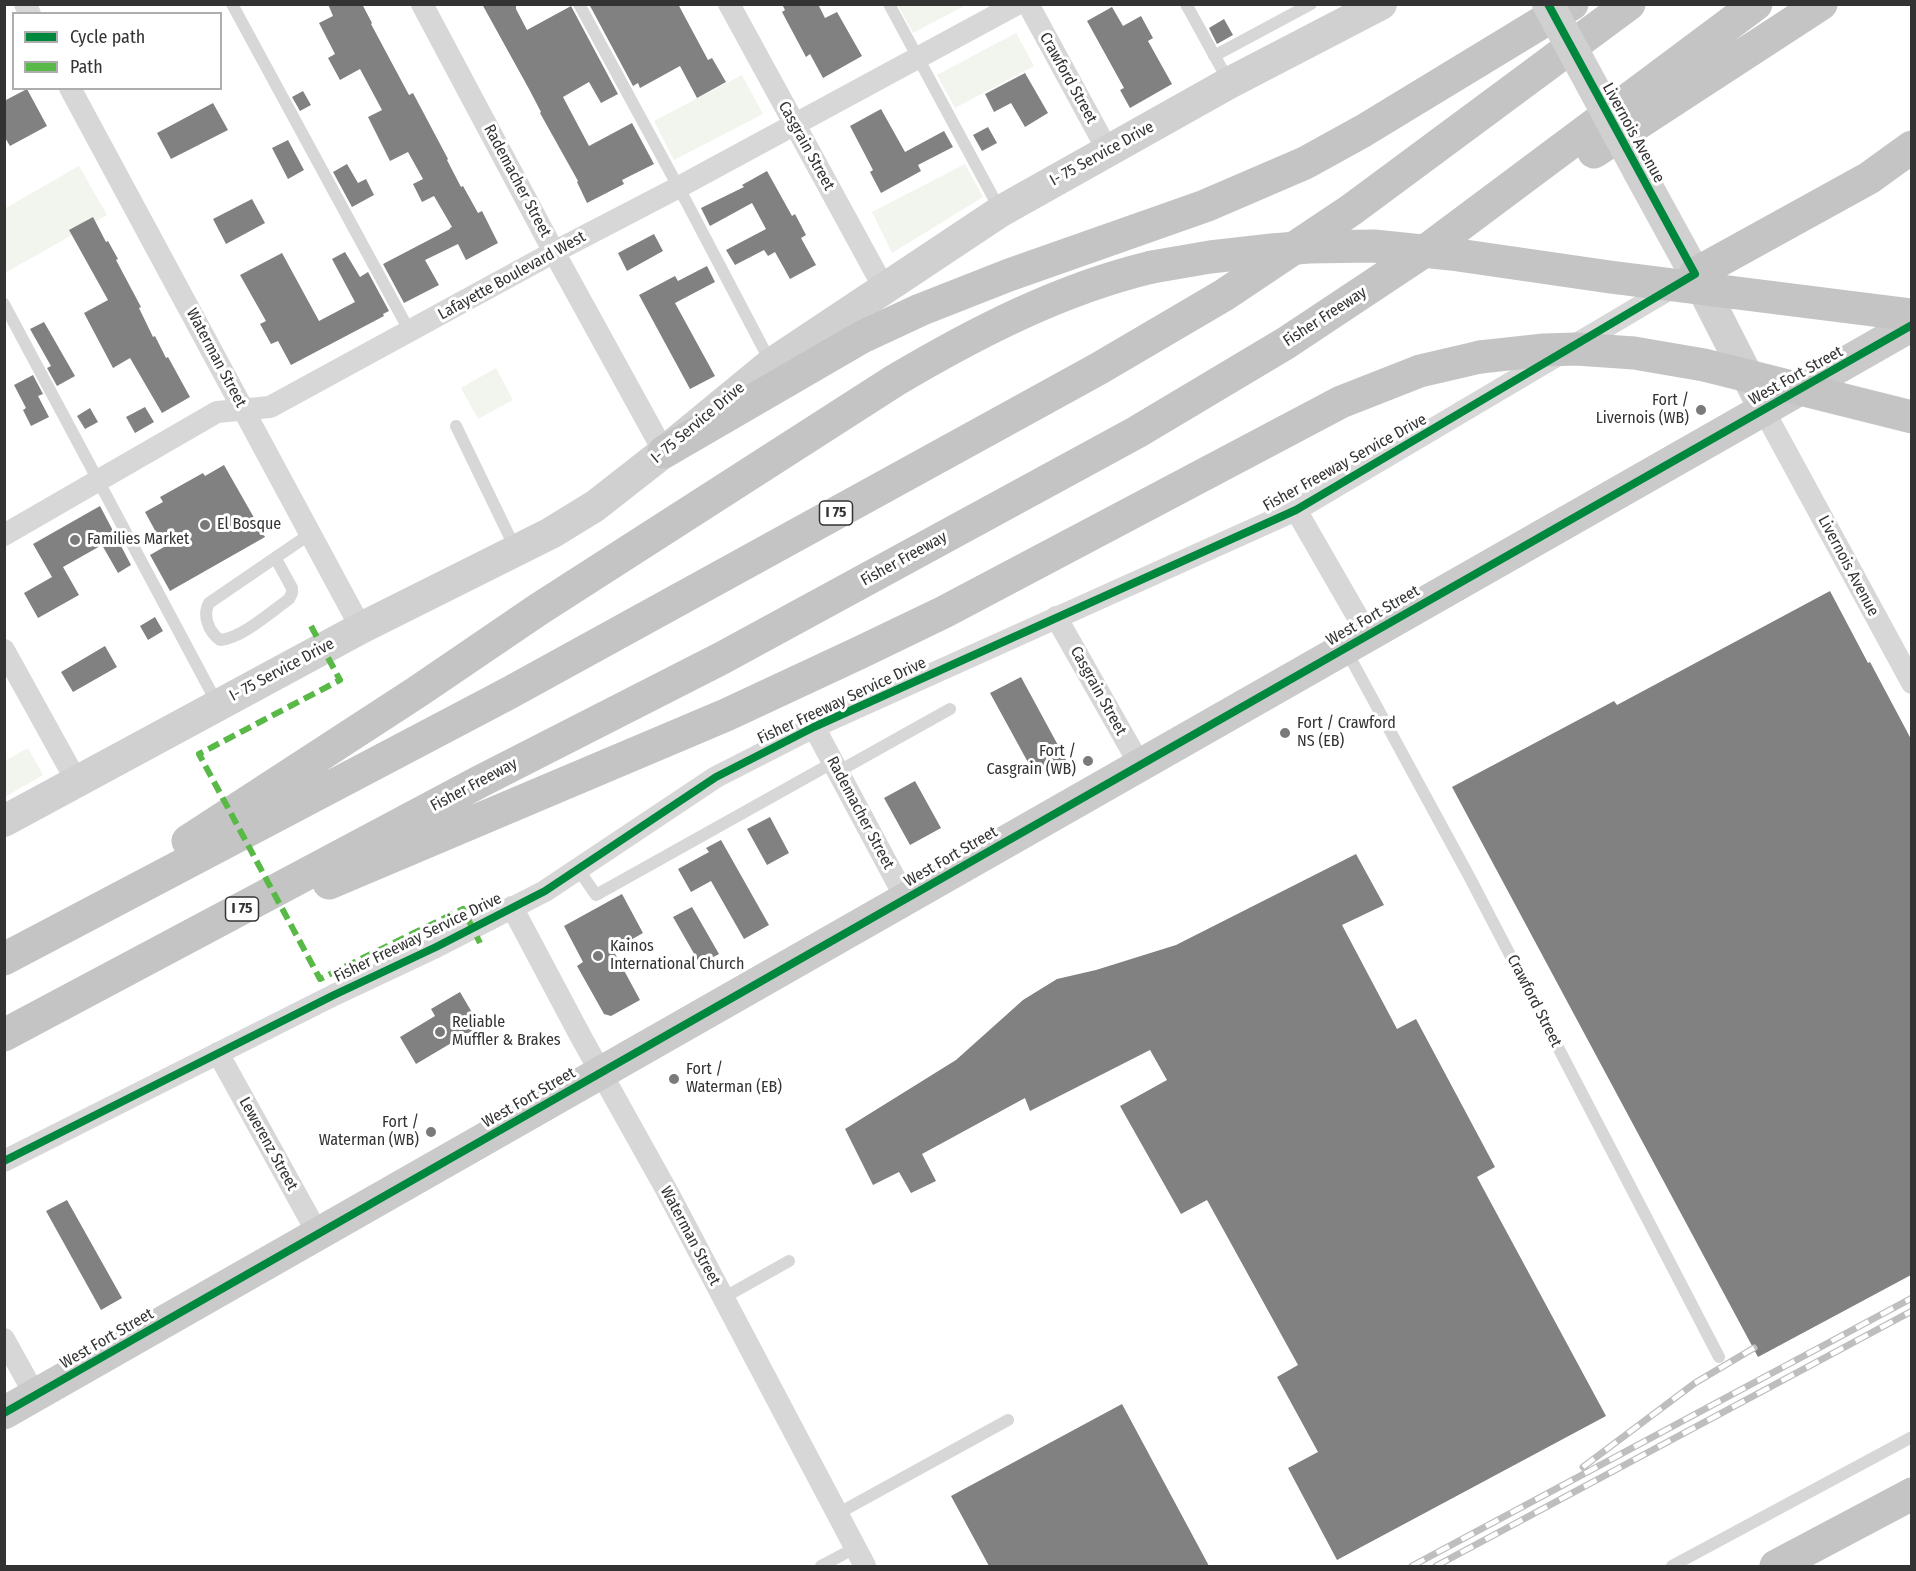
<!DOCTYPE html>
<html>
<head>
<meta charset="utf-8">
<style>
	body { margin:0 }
	#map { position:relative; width:1916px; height:1571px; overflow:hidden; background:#fff; font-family:"Fira Sans Condensed",sans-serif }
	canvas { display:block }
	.frame { position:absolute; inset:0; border:6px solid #333; pointer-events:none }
	.legend { position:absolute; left:12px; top:12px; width:210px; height:78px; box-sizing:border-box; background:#fff; border:2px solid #adadad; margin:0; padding:8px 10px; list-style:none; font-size:18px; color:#333 }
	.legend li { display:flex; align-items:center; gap:12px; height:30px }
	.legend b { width:30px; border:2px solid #adadad }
</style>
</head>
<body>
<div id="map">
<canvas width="1916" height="1571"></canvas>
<div class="frame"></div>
<ul class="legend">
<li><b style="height:8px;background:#00873e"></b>Cycle path</li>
<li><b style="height:8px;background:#58b947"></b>Path</li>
</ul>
</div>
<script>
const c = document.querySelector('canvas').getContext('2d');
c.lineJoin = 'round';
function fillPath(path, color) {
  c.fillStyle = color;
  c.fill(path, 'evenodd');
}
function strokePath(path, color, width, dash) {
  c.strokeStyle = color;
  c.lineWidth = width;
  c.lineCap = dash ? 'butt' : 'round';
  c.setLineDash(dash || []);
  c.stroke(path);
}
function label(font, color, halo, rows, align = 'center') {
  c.font = font + ' "Fira Sans Condensed",sans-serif';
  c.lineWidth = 6;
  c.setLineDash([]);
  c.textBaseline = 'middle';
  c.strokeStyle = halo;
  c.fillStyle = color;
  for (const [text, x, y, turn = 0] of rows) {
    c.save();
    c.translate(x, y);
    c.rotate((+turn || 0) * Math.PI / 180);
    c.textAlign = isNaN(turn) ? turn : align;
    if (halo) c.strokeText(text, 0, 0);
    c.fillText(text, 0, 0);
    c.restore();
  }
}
fillPath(new Path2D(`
	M898 5H966L913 33Z
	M1016 33 1034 66 955 108 937 75Z
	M742 75 763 114 674 160 654 121Z
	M965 164 983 197 892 253 872 212Z
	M79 166 107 215 5 273 4 209Z
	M496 368 513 400 478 419 461 388Z
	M28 748 43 775 5 797V761Z`), '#f1f5ed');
fillPath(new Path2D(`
	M328 4H362L372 23 371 24 409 95 413 93 448 159 447 160 461 187 463 186 478 213 482 211 498 243 466 260 458 244 425 260 439 285 404 303 383 264 450 229V228L452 227 434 196 422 202 413 184 423 179 408 152 390 161 368 117 382 110 360 69 340 80 328 58 335 54 319 23 333 16Z
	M482 4H516V9L527 30 571 6 618 94 601 103 589 82 563 97 589 146 632 123 654 164 622 180 624 184 587 203 577 182 578 181 540 113 541 112 529 89Z
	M589 4H678L708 60 712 58 726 82 697 98 680 66 640 88 638 83 633 86Z
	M782 4H818L825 18 837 12 862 56 823 78 810 54 806 57 782 12 785 10Z
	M1112 7 1123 26 1141 16 1153 38 1148 41 1172 84 1130 108 1120 90 1124 88 1087 21Z
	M1224 19 1233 35 1217 44 1209 28Z
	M1025 73 1048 113 1025 127 1011 103 994 112 985 94Z
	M27 89 47 126 10 146 4 136V101Z
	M303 91 311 105 300 111 292 97Z
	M213 103 228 130 171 159 157 133Z
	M881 109 905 152 944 131 953 147 918 165 921 171 881 193 870 172 873 170 850 126Z
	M988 127 997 143 982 151 973 135Z
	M288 140 304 170 288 179 272 148Z
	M347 164 358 183 366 179 374 195 352 207 333 172Z
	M767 171 792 216 795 214 806 235 801 238 816 265 790 279 775 252 768 256 764 250 735 265 726 250 766 229 752 203 710 226 701 208 744 187 742 185Z
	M252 199 265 223 226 244 213 219Z
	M93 217 106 242 108 241 118 259 116 260 141 307 139 308 153 337 155 336 166 358 168 357 190 397 162 413 130 358 113 368 84 313 108 300 69 230Z
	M654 234 663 251 627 271 618 253Z
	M345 252 360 277 368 272 389 311 383 314 384 316 291 365 278 341 271 344 260 324 266 321 240 275 282 253 319 321 355 302 332 259Z
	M707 266 715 282 675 303 715 376 690 389 639 295 675 276 678 281Z
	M44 322 75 376 57 386 47 368 51 366 30 329Z
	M33 375 43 394 38 396 49 417 31 426 23 410 26 408 14 385Z
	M145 407 154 422 135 433 126 417Z
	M90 408 98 422 85 429 77 416Z
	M224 465 265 537 170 591 150 555 164 547 145 512 163 502 160 497 203 473 205 476Z
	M100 506 131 565 118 573 102 545 63 567 79 595 38 618 24 593 52 577 33 544Z
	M1830 591 1868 663 1870 662 1911 739V1275L1758 1357 1452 787 1614 701 1617 705Z
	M155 617 163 631 148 640 140 626Z
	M105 646 117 667 73 692 61 672Z
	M1021 677 1066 760 1036 777 990 693Z
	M915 781 941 828 910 845 884 798Z
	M770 817 789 853 767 865 747 829Z
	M721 840 769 925 744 939 711 881 691 892 678 869 709 852 706 848Z
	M1356 854 1384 905 1342 925 1397 1029 1416 1019 1495 1167 1477 1177 1606 1416 1337 1560 1288 1468 1318 1452 1277 1377 1298 1365 1207 1200 1181 1214 1120 1106 1167 1080 1150 1050 1030 1111 1025 1098 922 1154 936 1181 911 1193 899 1172 873 1185 845 1129 956 1060 1023 1000 1057 979 1096 970 1176 945Z
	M622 894 643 933 613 950 640 1000 611 1016 604 1014 577 966 583 962 564 926Z
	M692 907 719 954 700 964 673 917Z
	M460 992 480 1026 416 1064 400 1037 435 1016 431 1009Z
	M67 1200 122 1298 101 1310 46 1211Z
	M1122 1404 1209 1566H989L951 1496Z`), '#818181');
strokePath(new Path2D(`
	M232 4 410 332
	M579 4 687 203 771 363
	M889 4 1000 210
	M1186 4 1229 82
	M1214 56 1311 4
	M4 304 218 705
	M456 426 516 550
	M276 559 292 588V593L289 599C271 612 242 638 220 640 209 632 202 616 209 603L310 534
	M1346 650 1470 878 1719 1357
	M839 771 950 709
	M578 869 596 895 834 762
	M723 1298 789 1261
	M837 1514 1008 1420
	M821 1566 855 1548
	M1672 1566 1912 1437`), '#d7d7d7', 12);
strokePath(new Path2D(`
	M25 4 30 14
	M422 4 554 252 664 452
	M729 4 884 288
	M1028 4 1108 151
	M70 88 361 628
	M1763 409 1912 683
	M1296 510 1368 635
	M4 535 217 412 270 407 554 252 679 187 1017 4
	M1056 617 1140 765
	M4 650 77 782
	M814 727 906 899
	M512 907 581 1037 667 1191 865 1566
	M218 1053 318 1234
	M4 1161 334 995 436 947 545 891 716 777 814 727 1296 510 1678 284
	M4 1339 35 1395`), '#d7d7d7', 22);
strokePath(new Path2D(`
	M1639 172 1701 285 1757 395
	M4 821 361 628 551 533 595 506 664 452 771 364 1001 211 1229 83 1381 4`), '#d0d0d0', 32);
strokePath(new Path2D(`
	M4 1413 1912 325`), '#cacaca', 33);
strokePath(new Path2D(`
	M1594 152 1821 4
	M1695 274 1869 178 1912 147
	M664 452 862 337 920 310 1009 275 1205 206 1305 163 1363 131 1572 4
	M188 841 417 692 539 609 894 381C975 333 1060 289 1152 267
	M329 883 726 715 861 652 944 612 1341 402 1420 371 1480 357
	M4 959 509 693 1098 369 1224 295 1351 210 1629 4
	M4 1035 479 782 722 658 1137 432 1286 343 1432 246 1756 4
	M1776 1566 1912 1494`), '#c4c4c4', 33);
const rail = new Path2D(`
	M1583 1467 1695 1383 1754 1348
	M1412 1566 1912 1298
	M1436 1566 1912 1311`);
strokePath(rail, '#bebebe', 7);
strokePath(rail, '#fff', 4.5, [14]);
strokePath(new Path2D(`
	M1548 4 1639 172`), '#d0d0d0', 32);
strokePath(new Path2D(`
	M1152 267 1210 257 1272 250 1309 247 1374 246 1451 254 1610 277 1912 315
	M1480 357 1544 350 1576 349 1634 353 1704 365 1912 417`), '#c4c4c4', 33);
strokePath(new Path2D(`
	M311 626 340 680 199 754 320 979 463 909 480 943`), '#58b947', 6, [12, 6]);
strokePath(new Path2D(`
	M4 1161 334 995 436 947 545 891 716 777 814 727 1296 510 1695 274 1548 4
	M4 1413 1912 325`), '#00873e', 8);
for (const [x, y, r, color] of [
	[1701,410,6,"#7a7a7a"],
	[205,525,6,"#7a7a7a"],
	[75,540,6,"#7a7a7a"],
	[1285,733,6,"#7a7a7a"],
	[1088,761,6,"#7a7a7a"],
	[598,956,6,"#7a7a7a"],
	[440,1032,6,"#7a7a7a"],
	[674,1079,6,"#7a7a7a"],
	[431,1132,6,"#7a7a7a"]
]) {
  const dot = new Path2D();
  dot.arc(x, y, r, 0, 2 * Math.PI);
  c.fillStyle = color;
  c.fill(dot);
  strokePath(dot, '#fff', 2);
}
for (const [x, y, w] of [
	[836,513,33],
	[242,909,33]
]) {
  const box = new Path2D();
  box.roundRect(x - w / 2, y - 12, w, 24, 4.5);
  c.fillStyle = '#fff';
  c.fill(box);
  strokePath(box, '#333', 1.5);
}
label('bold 15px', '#333', null, [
	["I 75",836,513],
	["I 75",242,909]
]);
label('16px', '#333', '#fff', [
	["Crawford Street",1068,78,61],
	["Livernois Avenue",1633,133,61],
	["Casgrain Street",806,146,61],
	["I- 75 Service Drive",1102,154,-29],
	["Rademacher Street",517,181,62],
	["Lafayette Boulevard West",512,276,-29],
	["Fisher Freeway",1325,317,-33],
	["Waterman Street",216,358,62],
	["West Fort Street",1796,376,-29],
	["I- 75 Service Drive",698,423,-40],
	["Fisher Freeway Service Drive",1345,463,-29],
	["Fisher Freeway",904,559,-29],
	["Livernois Avenue",1848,566,62],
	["West Fort Street",1373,616,-30],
	["I- 75 Service Drive",282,670,-28],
	["Casgrain Street",1098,691,61],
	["Fisher Freeway Service Drive",842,701,-25],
	["Fisher Freeway",474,785,-28],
	["Rademacher Street",860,813,62],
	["West Fort Street",951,857,-30],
	["Fisher Freeway Service Drive",418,938,-26],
	["Crawford Street",1534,1001,63],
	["West Fort Street",529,1098,-30],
	["Lewerenz Street",268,1144,61],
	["Waterman Street",690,1236,62],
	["West Fort Street",107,1339,-30]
]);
label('16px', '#333', '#fff', [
	["Fort /",1689,401,"right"],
	["Livernois (WB)",1689,419,"right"],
	["El Bosque",217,525],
	["Families Market",87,540],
	["Fort / Crawford",1297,724],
	["NS (EB)",1297,742],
	["Fort /",1076,752,"right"],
	["Casgrain (WB)",1076,770,"right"],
	["Kainos",610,947],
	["International Church",610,965],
	["Reliable",452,1023],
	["Muffler & Brakes",452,1041],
	["Fort /",686,1070],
	["Waterman (EB)",686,1088],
	["Fort /",419,1123,"right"],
	["Waterman (WB)",419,1141,"right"]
], 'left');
</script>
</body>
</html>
